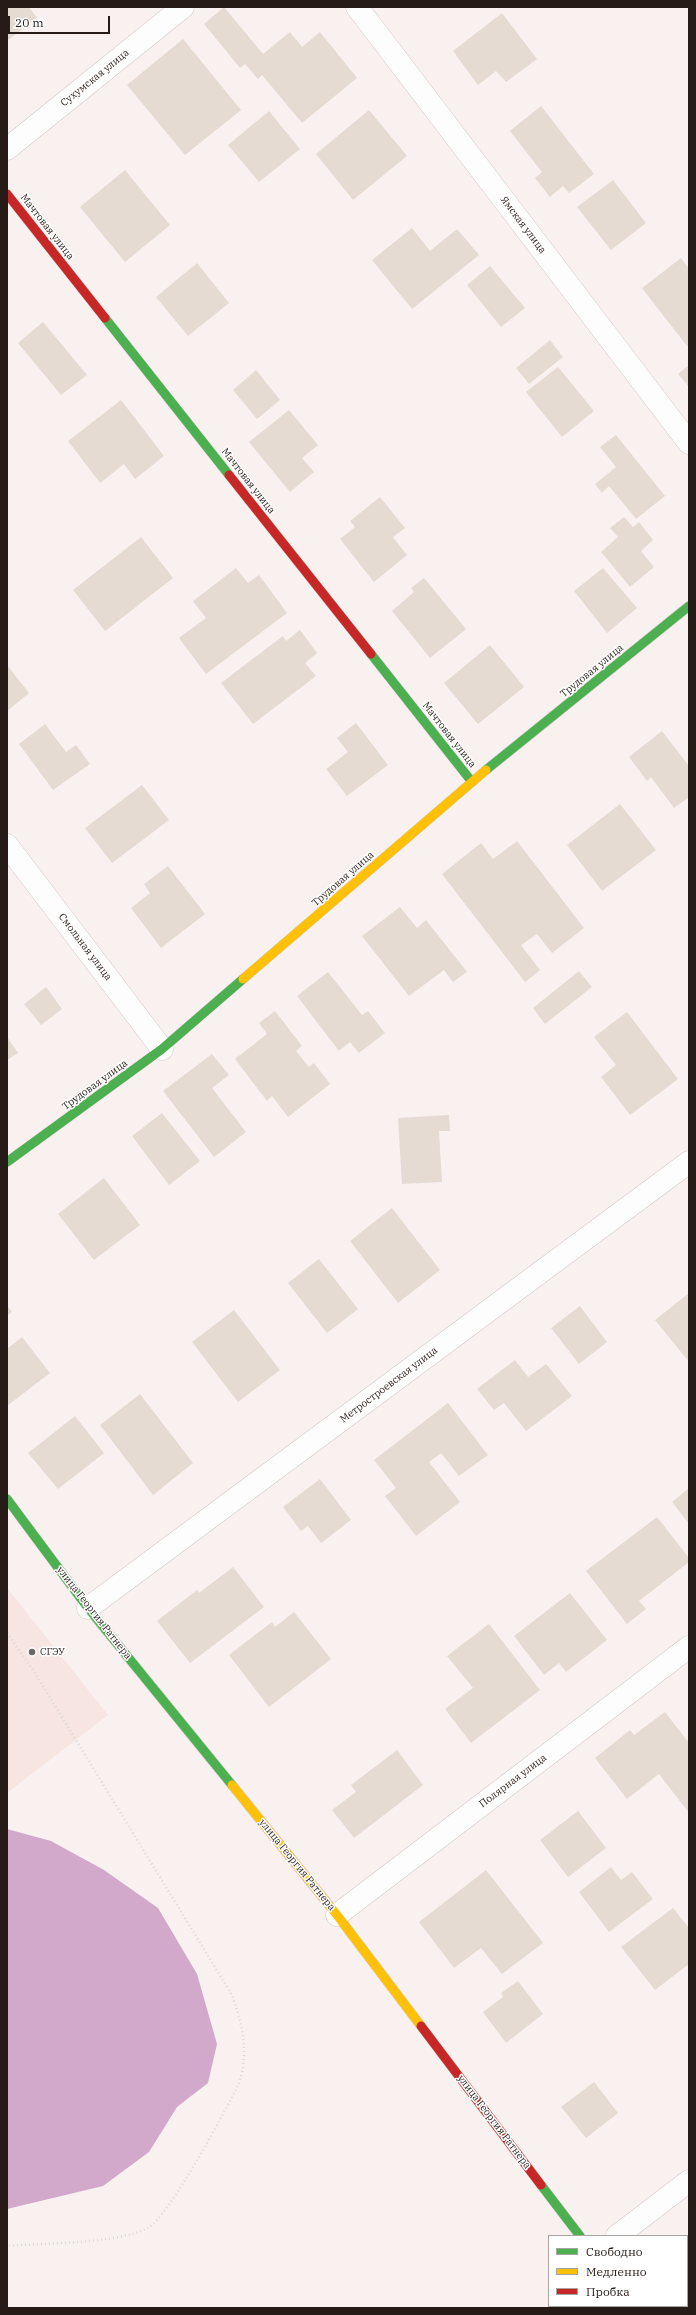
<!DOCTYPE html>
<html>
<head>
<meta charset="utf-8">
<style>
	body { margin:0 }
	#map { position:relative; width:696px; height:2315px; overflow:hidden; background:#f8f1ef; font-family:"IBM Plex Serif",serif }
	canvas { display:block }
	.frame { position:absolute; inset:0; border:8px solid #261b17; pointer-events:none }
	.legend { position:absolute; left:548px; top:2235px; width:140px; height:72px; box-sizing:border-box; background:#fff; border:1px solid #a8a4a2; margin:0; padding:5px 7px; list-style:none; font-size:12px; color:#261b17 }
	.legend li { display:flex; align-items:center; gap:8px; height:20px }
	.legend b { width:20px; border:1px solid #a8a4a2 }
	.scale { position:absolute; left:8px; top:16px; width:102px; height:18px; box-sizing:border-box; border:2px solid #261b17; border-top:0; padding-left:5px; font-size:12px; line-height:14px; white-space:nowrap; color:#261b17; -webkit-text-stroke:3px #fff; paint-order:stroke }
</style>
</head>
<body>
<div id="map">
<canvas width="696" height="2315"></canvas>
<div class="frame"></div>
<ul class="legend">
<li><b style="height:5px;background:#4caf50"></b>Свободно</li>
<li><b style="height:5px;background:#ffc107"></b>Медленно</li>
<li><b style="height:5px;background:#c62828"></b>Пробка</li>
</ul>
<div class="scale">20 m</div>
</div>
<script>
const c = document.querySelector('canvas').getContext('2d');
c.lineJoin = 'round';
function fillPath(path, color) {
  c.fillStyle = color;
  c.fill(path, 'evenodd');
}
function strokePath(path, color, width, dash) {
  c.strokeStyle = color;
  c.lineWidth = width;
  c.lineCap = dash ? 'butt' : 'round';
  c.setLineDash(dash || []);
  c.stroke(path);
}
function label(font, color, halo, rows, align = 'center') {
  c.font = font + ' "IBM Plex Serif",serif';
  c.lineWidth = 3;
  c.setLineDash([]);
  c.textBaseline = 'middle';
  c.strokeStyle = halo;
  c.fillStyle = color;
  for (const [text, x, y, turn = 0] of rows) {
    c.save();
    c.translate(x, y);
    c.rotate((+turn || 0) * Math.PI / 180);
    c.textAlign = isNaN(turn) ? turn : align;
    if (halo) c.strokeText(text, 0, 0);
    c.fillText(text, 0, 0);
    c.restore();
  }
}
fillPath(new Path2D(`
	M7 1588 108 1715 7 1793Z`), '#f6e5e1');
fillPath(new Path2D(`
	M7 1829 51 1841 104 1870 158 1908 197 1974 217 2044 208 2083 177 2107 149 2152 103 2186 7 2209Z`), '#d2a9cb');
fillPath(new Path2D(`
	M7 7H29L37 18 7 41Z
	M224 7 263 54 290 32 302 47 320 32 357 78 302 123 262 75 258 79 245 64 240 68 204 24Z
	M502 13 537 59 506 82 496 71 478 85 453 51Z
	M183 39 241 110 185 155 127 85Z
	M541 106 594 174 569 193 563 186 550 197 535 178 542 172 510 131Z
	M369 110 407 156 353 200 316 154Z
	M269 111 300 149 259 182 228 145Z
	M125 170 170 225 125 262 80 207Z
	M613 180 646 223 611 250 577 207Z
	M412 228 430 251 457 229 479 255 412 309 372 260Z
	M681 258 689 269V345L687 346 642 288Z
	M197 263 229 303 188 336 156 297Z
	M490 266 525 308 501 327 467 285Z
	M43 322 87 375 61 395 18 343Z
	M550 340 563 357 529 384 516 368Z
	M689 365V387L678 374Z
	M558 367 594 411 562 437 526 392Z
	M256 370 280 400 257 419 233 390Z
	M121 400 164 456 135 479 124 464 100 483 68 441Z
	M289 410 318 445 302 458 314 472 290 492 249 442Z
	M616 435 665 496 636 519 609 486 602 493 595 484 616 467 600 447Z
	M380 497 405 528 393 537 407 555 374 582 340 539 355 527 350 521Z
	M624 517 633 527 639 522 653 540 641 551 654 567 630 587 601 552 618 537 610 528Z
	M141 537 173 578 105 631 73 590Z
	M236 568 248 583 259 575 287 613 206 674 179 638 206 618 193 601Z
	M603 568 637 608 607 633 574 591Z
	M424 578 466 629 430 658 392 611 414 592 411 588Z
	M300 630 317 653 305 663 316 676 253 724 221 683 283 636 286 641Z
	M490 645 524 687 478 724 444 683Z
	M7 665 29 693 7 711Z
	M356 723 388 765 347 796 326 769 348 752 337 738Z
	M45 724 66 752 76 745 90 764 53 790 19 744Z
	M662 731 689 766V797L674 808 651 777 647 781 629 757Z
	M142 785 169 820 112 863 85 828Z
	M620 804 656 850 602 891 567 845Z
	M517 841 584 928 552 953 537 934 521 945 540 970 525 982 442 874 481 843 493 859Z
	M168 866 205 914 161 948 131 908 150 893 144 884Z
	M400 907 417 928 426 920 467 972 453 982 444 970 409 996 362 936Z
	M579 971 592 987 545 1024 533 1008Z
	M328 972 362 1015 368 1011 385 1033 359 1053 350 1042 339 1051 297 996Z
	M46 987 62 1009 41 1025 24 1004Z
	M275 1011 302 1046 296 1051 309 1067 314 1063 330 1084 288 1117 272 1096 267 1101 235 1059 267 1034 259 1023Z
	M627 1012 678 1079 630 1115 601 1077 616 1065 594 1037Z
	M7 1037 18 1053 7 1060Z
	M212 1054 229 1075 212 1088 246 1132 214 1157 163 1091Z
	M162 1113 200 1161 169 1185 132 1136Z
	M449 1115 450 1131H439L442 1182 402 1184 398 1118Z
	M104 1178 140 1225 94 1260 58 1214Z
	M392 1208 440 1270 398 1303 350 1241Z
	M319 1259 358 1309 327 1333 288 1283Z
	M689 1293V1362L655 1320Z
	M7 1305 12 1312 7 1316Z
	M580 1306 607 1342 579 1364 551 1328Z
	M234 1310 280 1370 238 1402 192 1342Z
	M22 1337 50 1373 7 1406V1349Z
	M515 1360 528 1377 546 1364 572 1396 526 1431 504 1403 494 1410 477 1389Z
	M140 1394 193 1463 153 1495 100 1425Z
	M448 1403 488 1455 459 1476 441 1453 429 1462 460 1502 416 1536 385 1496 396 1488 374 1460Z
	M75 1416 104 1453 58 1489 28 1453Z
	M320 1479 351 1520 321 1543 308 1526 301 1531 283 1507Z
	M689 1488V1524L672 1502Z
	M657 1517 689 1558V1562L639 1601 646 1609 627 1624 586 1571Z
	M233 1567 264 1607 190 1663 157 1621 197 1590 199 1593Z
	M570 1593 607 1640 566 1672 559 1663 544 1675 514 1636Z
	M294 1612 331 1659 269 1707 229 1655 272 1622 275 1627Z
	M489 1624 540 1690 471 1743 445 1709 473 1688 447 1656Z
	M665 1712 689 1743V1813L659 1774 627 1799 595 1758 630 1730 634 1735Z
	M397 1750 423 1785 354 1838 332 1810 356 1792 351 1785Z
	M578 1811 606 1848 568 1877 540 1840Z
	M611 1867 621 1880 632 1872 653 1899 609 1932 579 1892Z
	M486 1870 543 1943 502 1974 481 1948 454 1968 419 1922Z
	M673 1908 689 1928V1964L655 1990 621 1947Z
	M518 1981 543 2014 506 2043 483 2012 503 1997 501 1993Z
	M594 2082 618 2113 586 2138 561 2107Z
	M689 2256V2288L687 2285V2258Z`), '#e6dbd2');
const lane = new Path2D(`
	M555 2308 556 2306`);
const street = new Path2D(`
	M357 7 689 443
	M7 149 183 7
	M7 845 162 1049
	M88 1608 689 1162
	M337 1915 689 1647
	M617 2236 689 2181
	M623 2306 624 2308`);
const fast = new Path2D(`
	M105 318 229 475
	M371 654 472 782
	M486 770 689 606
	M7 1162 162 1049 243 979
	M7 1499 88 1608 232 1785
	M541 2185 580 2236`);
const slow = new Path2D(`
	M243 979 486 770
	M232 1785 337 1915 421 2026`);
const jam = new Path2D(`
	M7 194 105 318
	M229 475 371 654
	M421 2026 541 2185`);
strokePath(lane, '#d3cac7', 15);
strokePath(street, '#d3cac7', 23);
strokePath(fast, '#d3cac7', 10);
strokePath(slow, '#d3cac7', 10);
strokePath(jam, '#d3cac7', 10);
strokePath(new Path2D(`
	M7 1633 35 1673 232 1995C239 2017 245 2034 244 2057 244 2066 241 2079 237 2087 225 2112 169 2216 148 2228 118 2244 43 2243 7 2246`), '#dcd9d9', 2.5, [1, 3]);
strokePath(lane, '#fefdfd', 14);
strokePath(street, '#fefdfd', 22);
strokePath(fast, '#4caf50', 9);
strokePath(slow, '#ffc107', 9);
strokePath(jam, '#c62828', 9);
for (const [x, y, r, color] of [
	[32,1652,4,"#706663"]
]) {
  const dot = new Path2D();
  dot.arc(x, y, r, 0, 2 * Math.PI);
  c.fillStyle = color;
  c.fill(dot);
  strokePath(dot, '#fff', 1.5);
}
label('10px', '#261b17', '#fff', [
	["Сухумская улица",95,78,-39],
	["Ямская улица",523,225,53],
	["Мачтовая улица",47,227,52],
	["Мачтовая улица",248,481,52],
	["Трудовая улица",592,671,-39],
	["Мачтовая улица",449,735,52],
	["Трудовая улица",343,879,-41],
	["Смольная улица",85,947,53],
	["Трудовая улица",95,1085,-36],
	["Метростроевская улица",389,1385,-37],
	["улица Георгия Ратнера",94,1613,52],
	["Полярная улица",513,1781,-37],
	["улица Георгия Ратнера",297,1865,51],
	["улица Георгия Ратнера",494,2122,53]
]);
label('10px', '#261b17', '#fff', [
	["СГЭУ",40,1652]
], 'left');
</script>
</body>
</html>
